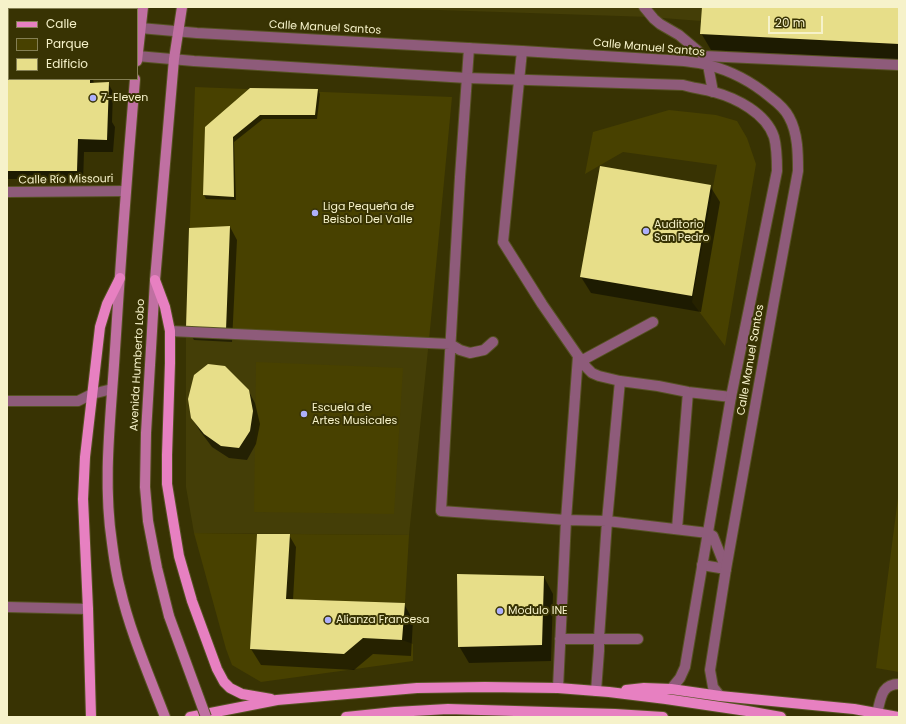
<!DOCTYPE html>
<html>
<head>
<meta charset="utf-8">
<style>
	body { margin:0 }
	#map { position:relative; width:906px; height:724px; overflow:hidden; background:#383303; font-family:Poppins,sans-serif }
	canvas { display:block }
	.frame { position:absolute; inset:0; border:8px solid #f6f2ca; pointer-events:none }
	.legend { position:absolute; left:8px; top:8px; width:130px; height:72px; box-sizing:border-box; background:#383303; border:1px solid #847f53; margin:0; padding:5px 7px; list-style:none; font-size:12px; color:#f6f2ca }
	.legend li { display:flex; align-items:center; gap:8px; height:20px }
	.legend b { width:20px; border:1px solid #847f53 }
	.scale { position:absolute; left:768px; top:16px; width:55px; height:18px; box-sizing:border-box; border:2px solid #f6f2ca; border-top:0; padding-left:5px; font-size:12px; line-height:14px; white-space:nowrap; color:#f6f2ca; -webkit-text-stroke:3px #383303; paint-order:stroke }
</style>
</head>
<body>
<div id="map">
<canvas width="906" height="724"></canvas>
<div class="frame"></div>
<ul class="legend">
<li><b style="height:5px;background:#e780c1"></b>Calle</li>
<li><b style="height:11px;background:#484100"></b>Parque</li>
<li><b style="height:11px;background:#e7de89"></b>Edificio</li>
</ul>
<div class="scale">20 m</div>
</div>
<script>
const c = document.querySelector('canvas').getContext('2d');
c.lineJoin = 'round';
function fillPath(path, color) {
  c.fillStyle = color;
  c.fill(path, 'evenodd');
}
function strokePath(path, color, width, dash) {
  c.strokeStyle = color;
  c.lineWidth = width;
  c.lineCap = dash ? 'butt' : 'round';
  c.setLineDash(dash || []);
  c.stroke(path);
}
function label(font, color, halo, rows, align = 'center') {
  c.font = font + ' Poppins,sans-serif';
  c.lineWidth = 4;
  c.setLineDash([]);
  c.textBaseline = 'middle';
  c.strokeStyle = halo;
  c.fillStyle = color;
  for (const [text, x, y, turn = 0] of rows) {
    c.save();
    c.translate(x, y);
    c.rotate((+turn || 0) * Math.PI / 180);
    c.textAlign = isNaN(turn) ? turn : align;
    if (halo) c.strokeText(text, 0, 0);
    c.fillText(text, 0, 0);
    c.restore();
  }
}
fillPath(new Path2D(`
	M348 7H899V44L700 34 701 21 650 17Z
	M186 328 429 340 409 535 194 533 186 487Z`), '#443e07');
fillPath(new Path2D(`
	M195 87 452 97 429 340 186 328Z
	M669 110 716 115 737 121 747 138 756 164 725 346 692 302 717 165 623 152 585 174 593 132Z
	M256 362 403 368 394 514 254 512Z
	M899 490V672L876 668Z
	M194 533 257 534 250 649 344 654 363 638 402 640 413 644V661L261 682 232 665 226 649Z
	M290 534 409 535 405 603 286 599Z`), '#484100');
fillPath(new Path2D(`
	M7 7H82V9H9V29H7Z
	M703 7H899V60L711 50 701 33Z
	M7 52H9V79H93L94 84 108 83 113 92 112 122 115 127 113 152H84L83 184 49 183 46 179H7Z
	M318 90 320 94 317 119H263L234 142 236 200 206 199 204 195 206 128Z
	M710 186 720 202 701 312 591 293 581 277Z
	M230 227 237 240 232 342 194 340 187 328Z
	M248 390 255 403 260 424 256 444 247 460 229 458 212 447 200 431 192 418Z
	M289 535 296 547 293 600 404 604 413 620 411 656 373 654 354 670 261 665 251 649Z
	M544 577 553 594 551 661 469 663 459 646Z`), '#0007');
fillPath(new Path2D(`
	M7 7H77V9H9V20H7Z
	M702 7H899V44L700 34Z
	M7 51H9V79H90V83L109 82 107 140 78 139 77 171H7Z
	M250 88 318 89 315 115H260L233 137 234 197 203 195 205 127Z
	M600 166 711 185 692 296 580 277Z
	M230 226 226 330 186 328 189 228Z
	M208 364 225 366 249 390 253 411 250 431 239 448 221 446 204 434 191 418 188 399 194 375Z
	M257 534H290L286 599 405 603 402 640 363 638 344 654 250 649Z
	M457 574 544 576 542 645 458 647Z`), '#e7de89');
const service = new Path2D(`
	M644 7 654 19 660 24 679 35 704 56 708 65 713 92
	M469 48 460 177 441 511 566 520 607 521 708 533 713 536 726 569
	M522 51 503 242 542 304 578 356 586 367 592 373 599 376 620 381 658 386 688 392 731 397
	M704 56 899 65
	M170 331 450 344 460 350 470 353 484 350 493 342
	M581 361 653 322
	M677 529 688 392
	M560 639H638
	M558 688 566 520 578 356
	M596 691 599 651V638L607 521 620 381
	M877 713C881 699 881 684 899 684`);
const minor = new Path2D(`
	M7 29H9
	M7 192 126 191
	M7 401H78L92 394 112 389
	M702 565 726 569
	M7 607 88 609`);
const tertiary = new Path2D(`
	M140 28 197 33 522 51 684 61C692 62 701 63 708 65 732 71 752 82 770 97 778 103 785 109 789 117 798 133 798 154 798 171L775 295 726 569 710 670 713 687 720 696
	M137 56 194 61 467 78 683 85C693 88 704 89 714 92 736 98 766 113 774 137 777 148 777 159 777 171L731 397 685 667 680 678 671 689`);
const secondary = new Path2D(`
	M137 61 143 7
	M135 79C127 174 120 269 114 365 110 424 103 484 112 543 114 558 116 574 120 588 130 632 149 675 165 717
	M169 616 157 568 148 521 145 487 146 433 155 280 174 59 182 7`);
const primary = new Path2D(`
	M155 280 165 307 170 331V363L167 455V484L179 556 192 601 217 669 224 682 230 688 242 694 271 699
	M626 690 644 688 671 689 720 696 854 709 898 717
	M91 717 88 609 83 499 85 457 100 327 107 304 120 278
	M190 717 277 700 417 688 485 687 558 688 609 692 666 699 747 711 781 717
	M346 717 395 712 448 709 615 714 663 717`);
strokePath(service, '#565223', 12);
strokePath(minor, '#565223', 12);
strokePath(tertiary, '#565223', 12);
strokePath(secondary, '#565223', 12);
strokePath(primary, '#565223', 12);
strokePath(service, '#8e5b7a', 10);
strokePath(minor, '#8e5b7a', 10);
strokePath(tertiary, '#8e5b7a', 10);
strokePath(secondary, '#c070a2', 10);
strokePath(primary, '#e780c1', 10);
const secondaryBridge = new Path2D(`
	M169 616 206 717`);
strokePath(secondaryBridge, '#565223', 12, []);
strokePath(secondaryBridge, '#c070a2', 10);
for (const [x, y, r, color] of [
	[93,98,4,"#adaffb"],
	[315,213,4,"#adaffb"],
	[646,231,4,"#adaffb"],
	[304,414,4,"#adaffb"],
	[500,611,4,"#adaffb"],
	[328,620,4,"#adaffb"]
]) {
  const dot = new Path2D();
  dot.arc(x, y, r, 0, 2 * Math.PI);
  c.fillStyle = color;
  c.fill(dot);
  strokePath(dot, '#383303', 1.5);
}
label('11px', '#f6f2ca', '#383303', [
	["Calle Manuel Santos",325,28,3],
	["Calle Manuel Santos",649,48,5],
	["Calle Río Missouri",66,180,-1],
	["Calle Manuel Santos",751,360,-80],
	["Avenida Humberto Lobo",138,365,-87]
]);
label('11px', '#f6f2ca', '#383303', [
	["7-Eleven",101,98],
	["Liga Pequeña de",323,207],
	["Beisbol Del Valle",323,220],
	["Auditorio",654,225],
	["San Pedro",654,238],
	["Escuela de",312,408],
	["Artes Musicales",312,421],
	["Modulo INE",508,611],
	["Alianza Francesa",336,620]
], 'left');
</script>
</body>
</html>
